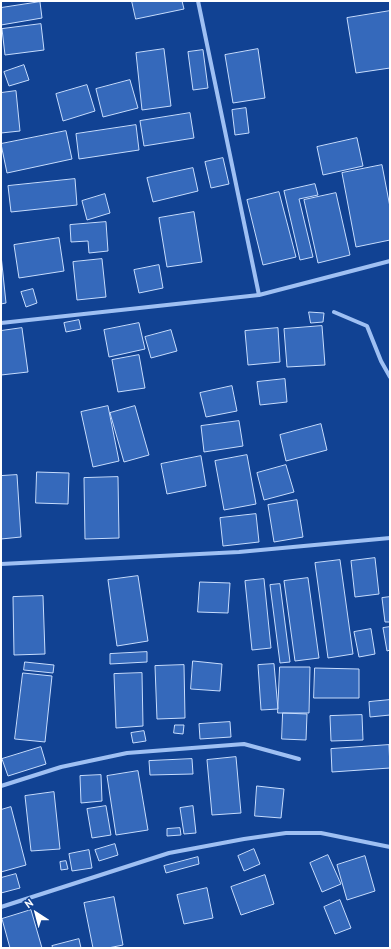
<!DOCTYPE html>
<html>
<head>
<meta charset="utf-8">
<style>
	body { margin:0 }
	#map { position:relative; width:391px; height:949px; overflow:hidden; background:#114293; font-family:"PT Sans",sans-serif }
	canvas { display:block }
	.frame { position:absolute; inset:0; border:2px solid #fff; pointer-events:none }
	.north { position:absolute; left:16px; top:893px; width:40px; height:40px; -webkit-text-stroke:3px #114293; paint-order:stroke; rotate:324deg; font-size:11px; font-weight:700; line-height:16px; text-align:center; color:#fff }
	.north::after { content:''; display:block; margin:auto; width:14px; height:18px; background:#fff; clip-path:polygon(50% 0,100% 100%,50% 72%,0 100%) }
</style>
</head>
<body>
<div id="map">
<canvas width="391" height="949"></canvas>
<div class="frame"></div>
<div class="north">N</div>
</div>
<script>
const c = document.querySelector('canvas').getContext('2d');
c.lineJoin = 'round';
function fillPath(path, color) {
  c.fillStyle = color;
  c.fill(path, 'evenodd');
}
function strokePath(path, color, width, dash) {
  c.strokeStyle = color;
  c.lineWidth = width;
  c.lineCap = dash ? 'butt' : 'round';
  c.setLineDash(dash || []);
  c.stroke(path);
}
const building = new Path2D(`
	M132 1H182L184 9 136 19Z
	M40 2 42 18 1 25V8Z
	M390 11V68L356 73 347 18Z
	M41 24 44 50 5 55 2 29Z
	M164 49 171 106 142 110 136 53Z
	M258 49 265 98 233 103 225 55Z
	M203 50 208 88 193 90 188 52Z
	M24 65 29 80 9 86 4 72Z
	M130 80 138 108 103 117 96 89Z
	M87 85 95 111 63 121 56 94Z
	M16 91 20 131 1 133V93Z
	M246 108 249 133 235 135 232 110Z
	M190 113 194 138 144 146 140 121Z
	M136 125 139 150 79 159 76 134Z
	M66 131 72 159 7 173 1 144Z
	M357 138 363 166 323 175 317 147Z
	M223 158 229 184 211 188 205 162Z
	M382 165 390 207V240L356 247 342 173Z
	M193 168 198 191 153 202 147 178Z
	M75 179 77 205 11 212 8 186Z
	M315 184 318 195 299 199 313 257 300 260 284 191Z
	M279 192 296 257 263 265 247 200Z
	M336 193 350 255 318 263 304 200Z
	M105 194 110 213 87 220 82 201Z
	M194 212 202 262 167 267 159 218Z
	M106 222 108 251 89 253 88 241 71 242 70 225Z
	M59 238 64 271 19 278 14 245Z
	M1 255 6 303 1 304Z
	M102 259 106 297 77 300 73 262Z
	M159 265 163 288 139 293 134 270Z
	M33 289 37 303 26 307 21 292Z
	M309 312 324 313 323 322 311 323Z
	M79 320 81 329 66 332 64 323Z
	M139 323 145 349 109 357 104 330Z
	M322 326 325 365 287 367 284 329Z
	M22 328 28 372 1 375V331Z
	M278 328 280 362 248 365 245 331Z
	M171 330 177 351 151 358 145 337Z
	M139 355 145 388 118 392 112 360Z
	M285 379 287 402 260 405 257 382Z
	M232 386 237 411 206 417 200 393Z
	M108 406 119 461 93 467 81 412Z
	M135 406 149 455 124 462 110 413Z
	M239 421 243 446 204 452 201 426Z
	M321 424 327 450 286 461 280 435Z
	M247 455 256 504 224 510 215 461Z
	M201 456 206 486 167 494 161 464Z
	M286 465 294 492 264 500 257 473Z
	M37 472 69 473 68 504 36 503Z
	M17 475 21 537 1 539V476Z
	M118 477 119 538 85 539 84 478Z
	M297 500 303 537 274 542 268 505Z
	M256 514 259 542 223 546 220 518Z
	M375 558 379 594 355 597 351 561Z
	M340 560 353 654 328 658 315 563Z
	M138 576 148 641 117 646 108 580Z
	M308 578 319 658 295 661 284 581Z
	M264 579 271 648 252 650 245 581Z
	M200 582 230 583 228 613 198 612Z
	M280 584 290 662 280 663 270 585Z
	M43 596 45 654 14 655 13 597Z
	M390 597V622H385L382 598Z
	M390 627V650L387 651 383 628Z
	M371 629 375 654 359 657 354 632Z
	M147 652V662L110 664V654Z
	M193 661 222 664 220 691 191 689Z
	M25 662 54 665 53 673 24 670Z
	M274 664 278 709 261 710 258 665Z
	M184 665 185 718 157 719 155 666Z
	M280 667H310L309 713H278Z
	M315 668 359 669V698H314Z
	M23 673 52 676 45 742 15 739Z
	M142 673 143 726 116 728 114 674Z
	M390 700V715L370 717 369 702Z
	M283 713 307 714 306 740 282 739Z
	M362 715 363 740 331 741 330 716Z
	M230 722 231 737 200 739 199 724Z
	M175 725H184L183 734 174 733Z
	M144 731 146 741 133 743 131 733Z
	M389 745 390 768 332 772 331 749Z
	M41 747 46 764 8 776 2 759Z
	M236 757 241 813 212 815 207 760Z
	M192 759 193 774 150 775 149 761Z
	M138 771 148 830 116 835 107 776Z
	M101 775 102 801 81 803 80 776Z
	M257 786 284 789 281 818 255 816Z
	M54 792 60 849 31 851 25 796Z
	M106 806 111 835 92 838 87 809Z
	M193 806 196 833 184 834 180 808Z
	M11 807 26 865 1 872V810Z
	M180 828 181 835 167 836V829Z
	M115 844 118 855 99 861 95 850Z
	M254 849 260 864 244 871 238 856Z
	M89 850 92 868 72 871 69 854Z
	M328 855 341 884 322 892 310 863Z
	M365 856 375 891 347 900 337 865Z
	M198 857 199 864 166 873 164 866Z
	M66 861 68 869 61 870 60 862Z
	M16 874 20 888 1 893V878Z
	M265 875 274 904 241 915 231 887Z
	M207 888 213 918 184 924 177 895Z
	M114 897 123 945 108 948H93L84 903Z
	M340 900 351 928 335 934 324 907Z
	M31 910 42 948H10L2 919Z
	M79 939 81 948H53L52 946Z`);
fillPath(building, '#3569bb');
strokePath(building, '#c6dcfd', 1);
strokePath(new Path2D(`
	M198 1 259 295
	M334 312 367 326 381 361 390 377
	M1 323 259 295 390 261
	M1 564 239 552 390 538
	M1 786 61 767 127 753 244 744 299 759
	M1 907 169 853 244 839 286 833H321L390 847`), '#9fc0f3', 4);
</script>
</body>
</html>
